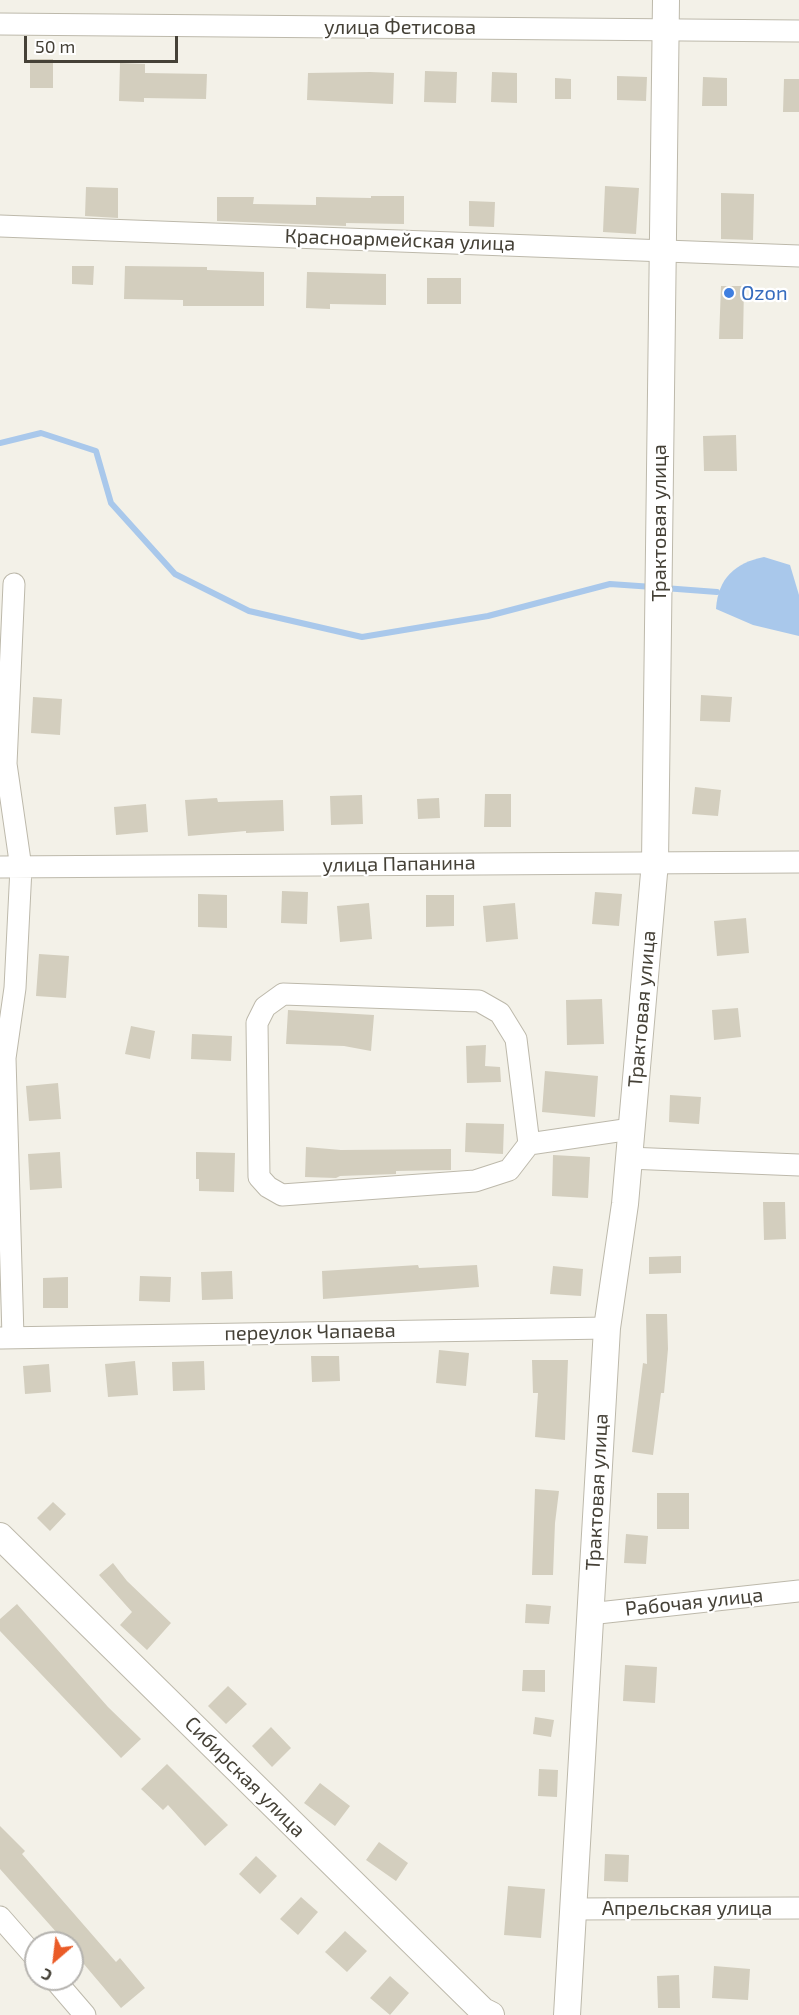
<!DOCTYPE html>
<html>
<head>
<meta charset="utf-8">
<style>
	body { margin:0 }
	#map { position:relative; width:799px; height:2015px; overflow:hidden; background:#f3f1e8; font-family:"Exo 2",sans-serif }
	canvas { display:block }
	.north { position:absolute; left:24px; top:1931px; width:60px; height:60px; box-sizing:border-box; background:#fff; border:2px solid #b5b3af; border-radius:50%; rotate:208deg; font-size:16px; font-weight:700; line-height:24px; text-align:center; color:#454137 }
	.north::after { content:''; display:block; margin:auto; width:21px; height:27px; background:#ea5b27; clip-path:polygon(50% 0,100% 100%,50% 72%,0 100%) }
	.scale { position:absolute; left:24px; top:36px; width:154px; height:27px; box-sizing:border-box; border:3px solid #454137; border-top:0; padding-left:8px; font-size:18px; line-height:21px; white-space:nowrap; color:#454137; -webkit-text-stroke:4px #fff; paint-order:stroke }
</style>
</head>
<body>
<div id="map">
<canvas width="799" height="2015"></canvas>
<div class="north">С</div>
<div class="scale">50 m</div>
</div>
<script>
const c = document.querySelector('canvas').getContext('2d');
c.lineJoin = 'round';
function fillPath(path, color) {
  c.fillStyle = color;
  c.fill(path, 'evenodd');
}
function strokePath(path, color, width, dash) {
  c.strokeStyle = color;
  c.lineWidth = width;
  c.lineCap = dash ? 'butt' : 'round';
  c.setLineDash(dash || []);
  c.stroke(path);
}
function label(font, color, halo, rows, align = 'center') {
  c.font = font + ' "Exo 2",sans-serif';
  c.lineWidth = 4.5;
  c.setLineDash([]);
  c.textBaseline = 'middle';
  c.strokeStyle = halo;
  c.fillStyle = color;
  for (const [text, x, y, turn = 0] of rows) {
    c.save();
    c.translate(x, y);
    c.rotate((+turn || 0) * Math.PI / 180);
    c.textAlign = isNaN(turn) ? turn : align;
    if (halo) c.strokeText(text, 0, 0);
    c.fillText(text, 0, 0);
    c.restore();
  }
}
fillPath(new Path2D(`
	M764 557 790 565 799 595V636L753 625 716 609C718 578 735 563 764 557Z`), '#a9c8eb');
strokePath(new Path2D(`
	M0 443 41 433 96 451 111 503 175 574 249 611 362 637 488 616 610 584 653 587
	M664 588 717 592`), '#a9c8eb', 6);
fillPath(new Path2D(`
	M30 59H53V88H30Z
	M120 63 145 64V73L207 74 206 99 144 98V102L119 101Z
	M425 71 457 72 456 103 424 102Z
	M370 72 394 73 393 104 307 100 308 73Z
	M492 72 517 73V103L491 102Z
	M617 76 647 77 646 101 617 100Z
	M703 77 727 78V106H702Z
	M555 78 571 79V99H555Z
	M784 79H799V112H783Z
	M605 186 639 188 636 234 603 232Z
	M86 187 118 188V218L85 216Z
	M721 193 754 194 753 240 721 239Z
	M371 196H404V224L346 223V226L217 221V197H254L253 204 316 205V197L371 198Z
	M469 201 495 202 494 227 469 226Z
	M72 266H94L93 285 72 284Z
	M125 266 207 267V270L264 272V306H183V300L124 299Z
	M307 272 386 274V305L330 304V309L306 308Z
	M427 278H461V304H427Z
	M721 286H744L743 339H719Z
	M736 435 737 471H704L703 436Z
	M701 695 732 697 730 722 700 721Z
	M33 697 62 699 60 735 31 733Z
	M695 787 721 790 718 816 692 814Z
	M485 794H511V827H484Z
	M362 795 363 824 331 825 330 796Z
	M217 798 218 802 283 800 284 831 246 833V831L188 836 185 800Z
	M439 798 440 818 418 819 417 799Z
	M146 804 148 832 116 835 114 807Z
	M282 891 308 892 307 924 281 923Z
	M595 892 622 894 619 926 592 924Z
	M198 894 227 895V928L198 927Z
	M426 895H454V926L426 927Z
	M369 903 372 939 340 942 337 906Z
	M515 903 518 939 486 942 483 906Z
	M746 918 749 953 717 956 714 921Z
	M39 954 69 956 66 998 36 996Z
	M602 999 604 1044 567 1045 566 1000Z
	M738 1008 741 1037 714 1040 712 1010Z
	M288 1010 374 1015 371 1051 344 1046 286 1044Z
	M131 1026 155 1031 150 1059 125 1054Z
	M192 1034 232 1036 231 1061 191 1059Z
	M486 1045 485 1066 500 1067 501 1082 467 1083 466 1046Z
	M545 1071 598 1076 595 1117 542 1112Z
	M58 1083 61 1119 29 1121 26 1086Z
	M670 1095 701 1097 699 1124 669 1122Z
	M466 1123 504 1124 503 1154 465 1152Z
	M306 1147 341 1150 451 1149V1170L396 1171V1174L340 1176 336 1178 305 1177Z
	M60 1152 62 1188 30 1190 28 1154Z
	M196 1152 235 1153 234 1192 199 1191V1179H196Z
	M553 1155 590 1157 588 1198 552 1196Z
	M763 1202H785L786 1239 764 1240Z
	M681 1256V1273L649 1274V1257Z
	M418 1265 419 1268 477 1265 479 1287 323 1299 322 1271Z
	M553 1266 583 1269 581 1296 550 1294Z
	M232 1271 233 1299 202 1300 201 1272Z
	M140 1276 171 1277 170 1302 139 1301Z
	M68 1277V1308H43V1278Z
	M646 1314H667L668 1349 664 1393H661L653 1455 632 1452 643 1363 647 1364Z
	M439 1350 469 1353 466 1386 436 1383Z
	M311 1356H339L340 1381 312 1382Z
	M532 1360H568L565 1440 535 1437 538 1393H533Z
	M135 1361 138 1395 108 1397 105 1364Z
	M204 1361 205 1390 173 1391 172 1362Z
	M49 1364 51 1392 25 1394 23 1366Z
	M535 1489 559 1491 555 1523 553 1575H532Z
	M657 1493H689V1529H657Z
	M53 1502 66 1514 50 1531 37 1518Z
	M626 1534 648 1536 646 1564 624 1563Z
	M113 1563 127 1581 171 1623 147 1650 120 1625 132 1612 99 1575Z
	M17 1604 108 1707 141 1739 121 1758 0 1631V1619Z
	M526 1604 551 1606 549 1624 525 1623Z
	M625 1665 657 1667 655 1703 623 1701Z
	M523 1670H545V1692L522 1691Z
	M228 1686 247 1704 226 1724 208 1706Z
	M535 1717 554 1720 551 1737 533 1734Z
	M271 1727 291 1748 272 1767 252 1746Z
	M167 1764 228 1825 205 1846 168 1805 163 1810 141 1789Z
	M539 1769 558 1770 557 1797 538 1796Z
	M320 1783 350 1806 335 1826 304 1803Z
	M0 1826 25 1851 22 1854 116 1962 120 1958 145 1988 121 2008 72 1950V1943H66L0 1869Z
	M379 1842 408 1863 396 1881 366 1860Z
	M605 1854 629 1855 628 1882 604 1881Z
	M256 1856 277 1876 260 1894 239 1874Z
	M508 1886 545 1889 541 1938 504 1935Z
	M301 1897 318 1912 298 1935 280 1919Z
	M345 1931 367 1951 347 1972 325 1952Z
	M714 1966 750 1969 748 2000 712 1998Z
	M679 1975 680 2008H658L657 1976Z
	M390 1976 409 1993 390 2015 370 1998Z`), '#d3cebe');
const minor = new Path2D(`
	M0 24 799 31
	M0 226 799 256
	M0 867 799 862
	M283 994 479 1001 500 1013 516 1039 529 1144 509 1170 475 1181 282 1195 268 1187 259 1177 257 1023 265 1007Z
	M529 1144 631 1129
	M628 1158 799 1165
	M13 1337 5 1058 15 988 21 868 6 764 14 584
	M1 1338 607 1328
	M589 1614 799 1591
	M575 1909 799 1908
	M0 1917 36 1958
	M54 1979 85 2015`);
const tertiary = new Path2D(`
	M0 1536 483 2011 491 2015
	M567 2015 607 1328 625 1204 655 862 666 0`);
strokePath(minor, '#bdb9ab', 23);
strokePath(tertiary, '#bdb9ab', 28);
strokePath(minor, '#fff', 21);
strokePath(tertiary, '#fff', 26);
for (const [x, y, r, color] of [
	[729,293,6,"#3f7fe0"]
]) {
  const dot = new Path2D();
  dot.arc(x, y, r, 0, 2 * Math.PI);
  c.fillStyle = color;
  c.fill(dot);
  strokePath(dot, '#fff', 2);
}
label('20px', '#454137', '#fff', [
	["улица Фетисова",400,27],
	["Красноармейская улица",400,240,2],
	["Трактовая улица",659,523,-90],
	["улица Папанина",399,864,-1],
	["Трактовая улица",642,1009,-85],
	["переулок Чапаева",310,1332,-1],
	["Трактовая улица",597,1492,-87],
	["Рабочая улица",694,1602,-6],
	["Сибирская улица",245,1777,45],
	["Апрельская улица",687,1908]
]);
label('20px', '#366cbe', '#fff', [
	["Ozon",741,293]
], 'left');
</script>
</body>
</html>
